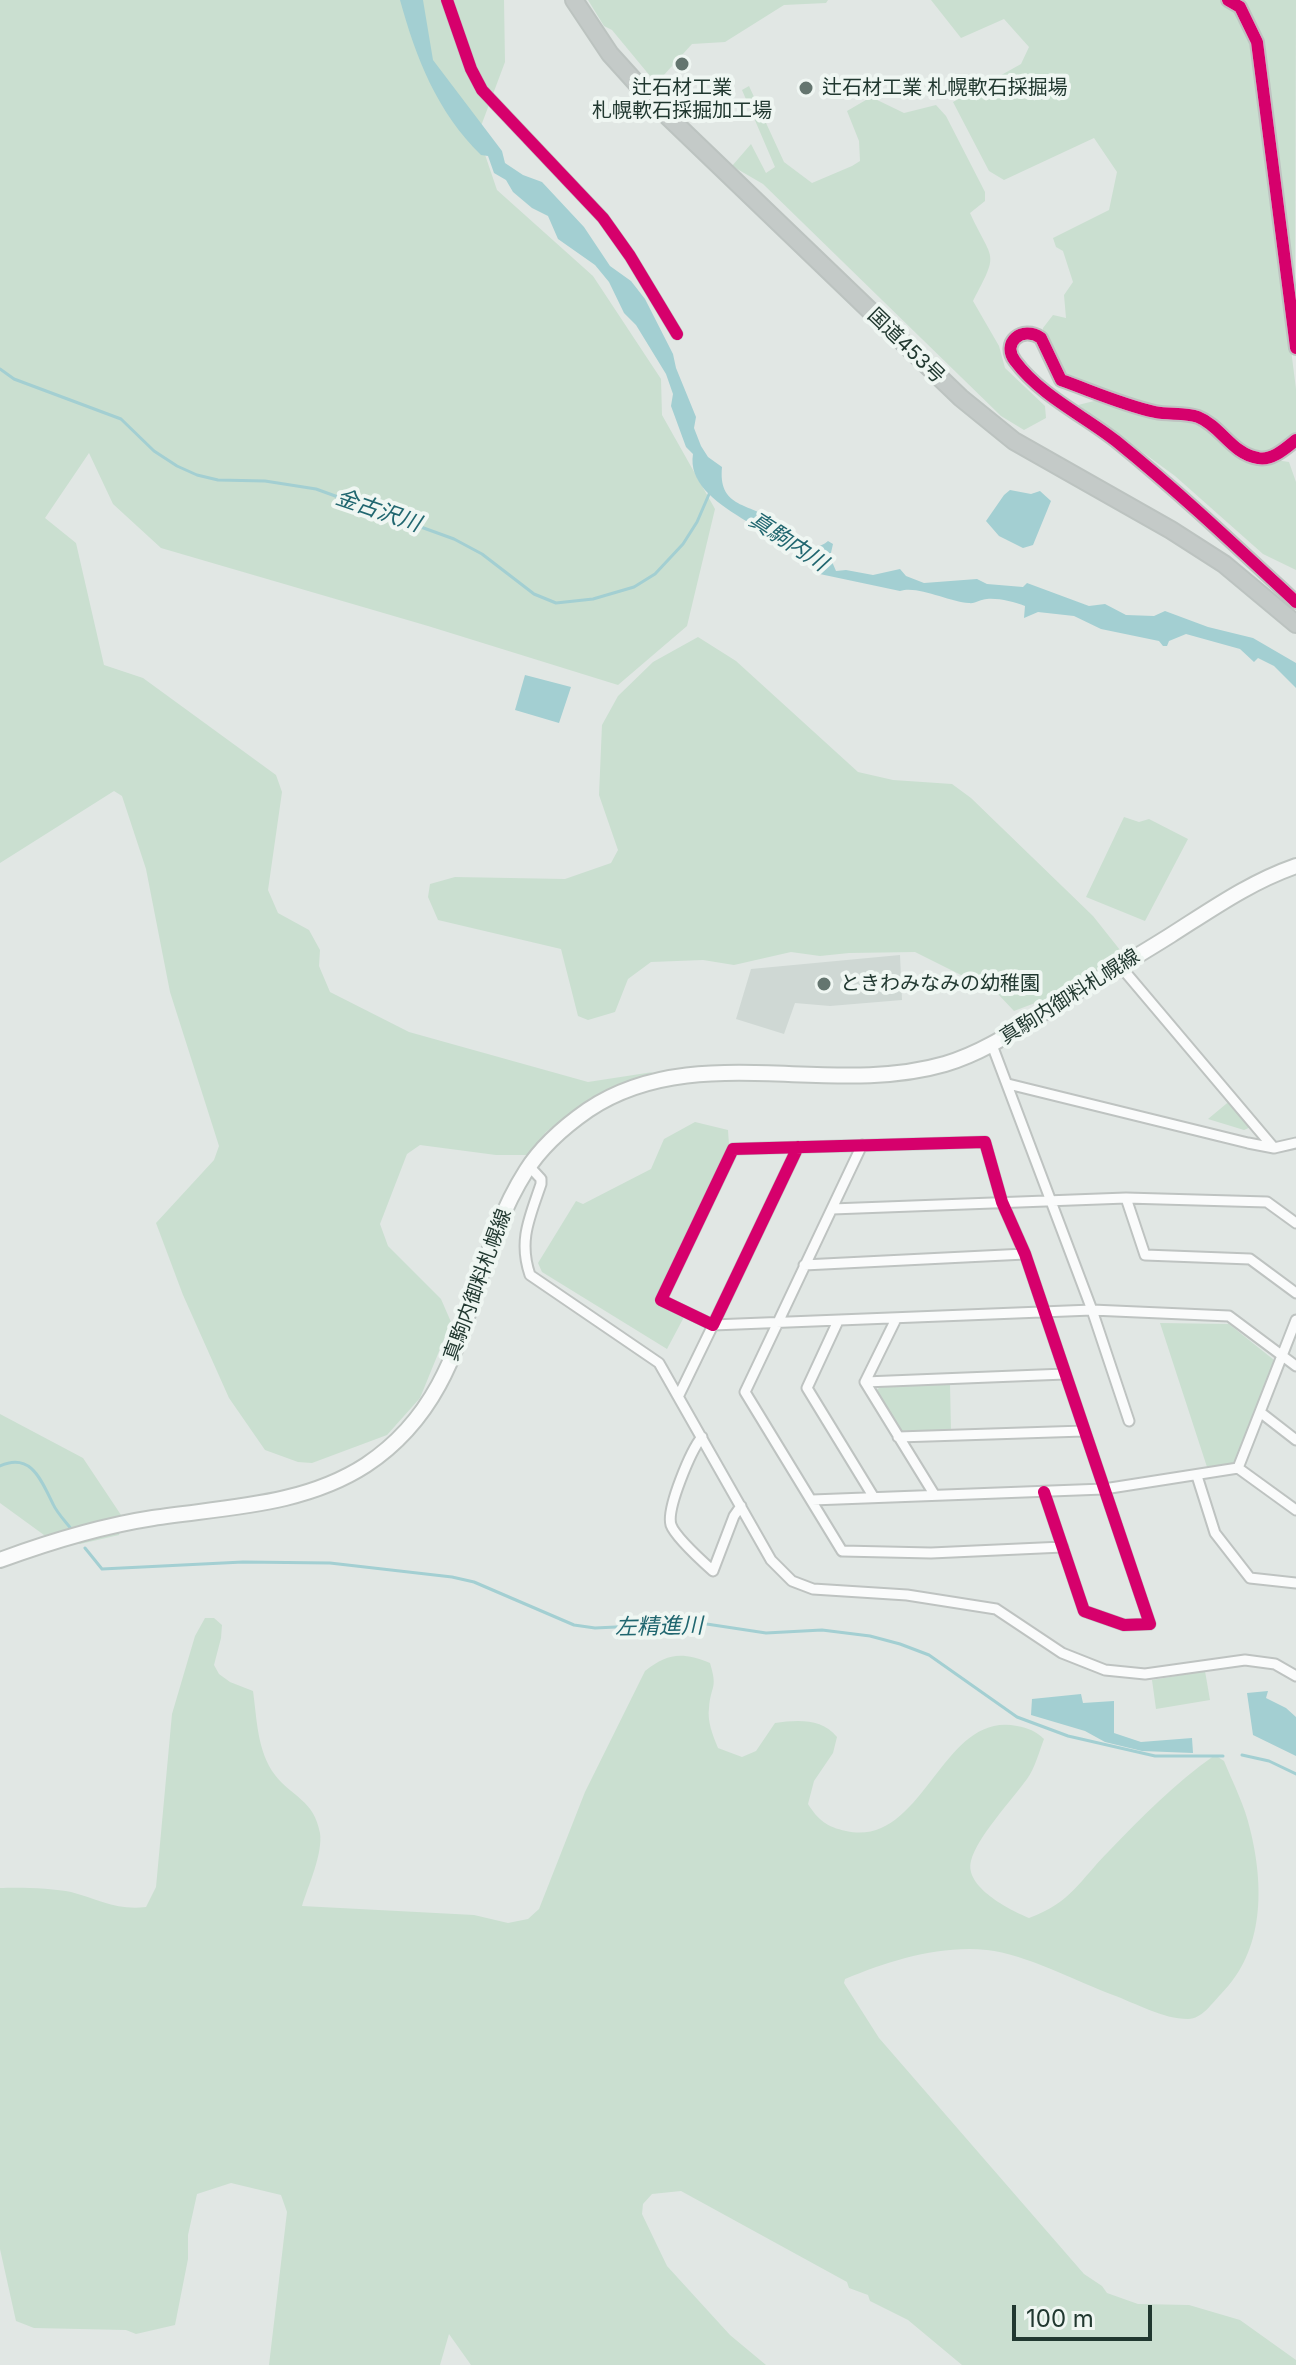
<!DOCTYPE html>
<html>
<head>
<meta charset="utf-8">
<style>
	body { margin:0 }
	#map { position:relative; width:1296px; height:2365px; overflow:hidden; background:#e1e7e4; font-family:Inter,sans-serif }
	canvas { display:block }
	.scale { position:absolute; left:1012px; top:2305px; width:140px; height:36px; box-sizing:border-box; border:4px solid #213830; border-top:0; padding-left:10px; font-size:24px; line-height:28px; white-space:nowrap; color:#213830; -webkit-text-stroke:6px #eff6f2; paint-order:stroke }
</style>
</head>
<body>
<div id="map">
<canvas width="1296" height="2365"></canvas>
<div class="scale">100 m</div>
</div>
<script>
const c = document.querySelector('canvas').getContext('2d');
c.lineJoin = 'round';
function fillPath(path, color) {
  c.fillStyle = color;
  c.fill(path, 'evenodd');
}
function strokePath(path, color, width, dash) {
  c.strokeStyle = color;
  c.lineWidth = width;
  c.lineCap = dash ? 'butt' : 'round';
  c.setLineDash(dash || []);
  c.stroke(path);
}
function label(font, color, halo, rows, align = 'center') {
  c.font = font + ' Inter,"Noto Sans JP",sans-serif';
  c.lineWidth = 8;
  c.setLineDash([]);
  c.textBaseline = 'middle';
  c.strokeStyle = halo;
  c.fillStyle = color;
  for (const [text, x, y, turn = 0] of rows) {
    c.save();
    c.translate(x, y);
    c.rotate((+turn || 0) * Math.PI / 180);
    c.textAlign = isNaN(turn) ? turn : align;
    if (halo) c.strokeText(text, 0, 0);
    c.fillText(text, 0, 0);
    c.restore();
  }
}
fillPath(new Path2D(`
	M900 955 902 1000 830 1006 795 1003 784 1034 736 1019 751 969Z`), '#cfd8d4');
fillPath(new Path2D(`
	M0 0H504L505 62 478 134 497 190 593 276 661 379 662 415 715 509 687 626 618 685 428 626 161 548 113 504 89 453 45 518 76 543 104 665 143 678 276 775 282 792 268 890 278 913 309 930 320 950 319 966 330 992 409 1032 588 1082 653 1072 590 1098 546 1132 528 1155H496L420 1145 407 1154 380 1224 388 1246 441 1299 451 1322 420 1398 387 1435 312 1463 298 1462 265 1450 229 1398 183 1295 156 1223 214 1160 219 1146 170 992 146 869 122 796 114 791 0 863Z
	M588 0H828L826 3 784 5 725 42 692 44 663 76 688 111 684 117 612 30 604 26Z
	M931 0H1296L1295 300 1255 66 1296 389V433L1269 453H1254L1240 446 1222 427 1154 410 1065 378 1041 346 1043 328 1053 315 1066 318 1064 295 1073 282 1063 251 1056 247 1053 238 1109 210 1117 172 1094 138 1004 180 989 171 953 102 1021 64 1029 47 1004 19 961 38Z
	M749 86 784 162 812 183 852 166 860 161 859 141 847 111 871 97 904 113 936 105 946 116 985 192V201L970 213C993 263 1000 250 973 301L999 346 1005 368 1045 406 1046 418 1024 430 1001 416 763 184 732 166 751 144 766 173 775 167 742 90Z
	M1098 400 1192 423 1212 432 1242 455 1289 462 1296 482V570L1263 554 1175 476 1078 405Z
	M698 637 736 661 858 772 893 780 952 784 971 798 1093 916 1120 950 1117 958 1069 990 1014 1011 997 993 915 952 849 953 820 956 791 952 734 965 703 960 651 962 628 979 615 1012 588 1020 578 1016 561 949 438 920 428 897 430 884 455 877 565 879 611 863 618 850 599 795 602 725 618 696 653 662Z
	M1124 817 1139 822 1149 819 1188 839 1145 921 1086 897Z
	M1232 1099 1251 1127 1244 1130 1208 1119Z
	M695 1122 728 1130 729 1145 654 1302 684 1317 667 1349 542 1272 538 1263 576 1201 583 1204 651 1169 664 1139Z
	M1160 1323 1229 1324 1274 1360 1235 1463 1207 1467Z
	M950 1384 951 1430 901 1431 876 1391 880 1387Z
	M0 1414 83 1458 123 1518 119 1535 80 1544 44 1535 0 1503Z
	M205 1618H214L222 1625 221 1638 214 1665 219 1674 230 1682 253 1691C257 1719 257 1751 275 1775 292 1797 314 1800 320 1833 323 1854 308 1886 302 1906L474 1915 508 1923 528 1919 539 1909 585 1792 645 1671C668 1653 682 1652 710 1663 718 1690 711 1684 709 1708 707 1721 713 1736 718 1748L742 1757 756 1751 775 1723C797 1720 822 1718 837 1737L833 1753 814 1781 808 1804C818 1820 827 1827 846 1831 924 1849 941 1710 1017 1726 1028 1728 1036 1731 1044 1739 1039 1752 1035 1768 1027 1779 1012 1800 977 1837 971 1861 964 1887 1010 1910 1029 1918 1072 1902 1079 1881 1109 1851 1142 1817 1175 1783 1215 1755L1224 1761C1233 1783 1245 1806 1250 1829 1264 1885 1265 1950 1221 1994 1212 2003 1202 2019 1188 2019 1163 2019 1135 2003 1113 1995 1076 1981 1025 1954 987 1950 939 1945 889 1961 845 1979L844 1983 879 2038 1084 2274 1102 2286 1107 2293 1138 2304 1189 2305 1240 2320 1296 2360V2365H962L908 2320 870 2301 868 2295 849 2288 847 2282 681 2191 652 2194 643 2204 642 2214 667 2266 730 2335 766 2365H471L449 2334 440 2365H269L287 2212 281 2195 231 2183 197 2194 188 2235V2259L175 2325 136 2334 126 2330 34 2328 16 2321 0 2249V1888C18 1887 54 1888 71 1892 98 1899 118 1911 146 1907L156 1887 172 1714 195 1636Z
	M1205 1671 1210 1700 1156 1709 1152 1680Z`), '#cadfd0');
fillPath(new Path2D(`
	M400 0H423L433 60 502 151 505 163 523 175 542 182 584 227 610 266 631 281 645 299 673 354 676 368 696 417 694 428 701 446 708 457 722 467C718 507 747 503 772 519 778 523 780 529 784 533 795 544 816 553 828 541L833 544 830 557 836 571 846 570 873 575 900 569 906 576 924 583 977 579 987 584 1023 587 1027 583 1089 606 1105 604 1126 615 1154 616 1165 611 1208 627 1253 638 1296 663V688L1274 666 1258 658 1254 662 1240 649 1186 634 1169 641 1167 646H1163L1159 641 1101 629 1074 616 1038 612 1024 618 1025 606C1014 602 999 598 987 599 981 599 975 604 969 603 949 602 918 585 900 591L815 573C792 531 684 509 693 454L686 447 671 406 673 394 666 374 636 325 624 313 609 282 595 265 558 239 548 216 532 208 513 192 506 180 494 173 488 156 481 155C437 112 416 58 400 0Z
	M1010 490 1031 494 1040 491 1051 501 1033 545 1023 548 999 536 986 521 1004 495Z
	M525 675 571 687 559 723 515 710Z
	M1268 1691 1266 1698 1286 1708 1296 1717V1756L1253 1735 1247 1693Z
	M1081 1694 1083 1703 1114 1701V1733L1141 1742 1192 1738 1193 1753 1142 1751 1105 1742 1085 1731 1031 1715 1032 1699Z`), '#a3cfd2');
strokePath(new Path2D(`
	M0 369 14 379 121 419 154 451 177 466 197 475 218 480 265 481 316 489 454 539 482 554 534 594 556 603 593 599 634 587 655 574 683 544 697 522 710 492
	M0 1466C31 1452 41 1480 53 1504 57 1513 66 1522 72 1530
	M85 1548 102 1569 243 1562 330 1563 452 1577 474 1582 574 1625 595 1628 700 1623 766 1633 822 1630 870 1636 900 1644 929 1655 1017 1717 1068 1736 1155 1756H1223
	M1242 1755 1269 1761 1296 1774`), '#a3cfd2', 3);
const minor = new Path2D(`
	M447 0 471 69 482 90 603 218 630 256 677 334
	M1121 967 1274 1148
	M992 1045 1092 1310 1129 1421
	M1008 1084 1248 1143 1274 1148 1296 1143
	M862 1145 745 1392 842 1551 931 1553 1063 1547
	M798 1147 713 1325 661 1300 733 1149 985 1142 1002 1202 1025 1254 1150 1624 1124 1625 1084 1611 1044 1492
	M529 1166 541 1179V1184C530 1217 518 1240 530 1275L659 1363 771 1560 792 1581 813 1589 907 1595 996 1609 1062 1653 1105 1670 1145 1674 1245 1660 1275 1664 1296 1676
	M1126 1198 1145 1255 1250 1259 1296 1293
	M832 1209 1126 1198 1267 1202 1296 1223
	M804 1265 1025 1254
	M896 1319 865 1382 934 1494
	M838 1321 807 1388 873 1496
	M865 1382 1065 1374
	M679 1395 713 1325 1092 1310 1229 1316 1296 1366
	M1260 1412 1296 1440
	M702 1437C691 1450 666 1509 671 1525 675 1536 703 1562 713 1571L734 1516 741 1506
	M898 1437 1084 1431
	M1238 1468 1296 1510
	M1197 1476 1215 1533 1250 1578 1296 1583
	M812 1500 1104 1489 1238 1468 1296 1320`);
const tertiary = new Path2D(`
	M1228 0 1240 7 1257 42 1296 348
	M1296 440C1286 448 1272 461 1258 458 1232 454 1221 426 1198 417 1185 412 1169 415 1155 412 1123 405 1092 391 1061 380L1041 338C1022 325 1001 343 1015 361 1041 396 1083 415 1116 441 1179 492 1237 547 1296 602`);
const secondary = new Path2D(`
	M0 1560C49 1542 101 1526 153 1518 225 1507 303 1506 366 1465 475 1393 463 1270 526 1171 541 1147 565 1126 588 1110 694 1039 828 1098 945 1064 986 1052 1020 1027 1056 1005 1094 981 1133 959 1171 935 1212 909 1250 882 1296 866`);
const trunk = new Path2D(`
	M574 0 610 54 657 106 961 398 1014 441 1171 530 1224 564 1296 624`);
strokePath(minor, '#bec3c1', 13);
strokePath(tertiary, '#bec3c1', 16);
strokePath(secondary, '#bec4c1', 18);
strokePath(trunk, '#bcc3c0', 20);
strokePath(minor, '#fafbfb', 9);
strokePath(tertiary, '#fafbfb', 12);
strokePath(secondary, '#fafbfb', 14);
strokePath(trunk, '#c4cac8', 16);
strokePath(new Path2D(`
	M447 0 471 69 482 90 603 218 630 256 677 334
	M1228 0 1240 7 1257 42 1296 348
	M1296 440C1286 448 1272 461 1258 458 1232 454 1221 426 1198 417 1185 412 1169 415 1155 412 1123 405 1092 391 1061 380L1041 338C1022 325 1001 343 1015 361 1041 396 1083 415 1116 441 1179 492 1237 547 1296 602
	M798 1147 713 1325 661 1300 733 1149 985 1142 1002 1202 1025 1254 1150 1624 1124 1625 1084 1611 1044 1492`), '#d6006c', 12);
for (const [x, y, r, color] of [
	[682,64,8,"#64756f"],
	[806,88,8,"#64756f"],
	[824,984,8,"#64756f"]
]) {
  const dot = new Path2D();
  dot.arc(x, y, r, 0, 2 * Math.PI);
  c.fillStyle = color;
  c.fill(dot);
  strokePath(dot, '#eff6f2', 3);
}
label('20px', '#213830', '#eff6f2', [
	["辻石材工業",682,88,"center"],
	["札幌軟石採掘加工場",682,111,"center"],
	["辻石材工業 札幌軟石採掘場",822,88],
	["ときわみなみの幼稚園",840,984]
], 'left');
label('20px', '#213830', '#eff6f2', [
	["国道453号",906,346,44],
	["真駒内御料札幌線",1070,997,-32],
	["真駒内御料札幌線",478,1285,-70]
]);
label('italic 22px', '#20666f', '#eff6f2', [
	["金古沢川",378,511,19],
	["真駒内川",788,542,33],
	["左精進川",659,1627,-1]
]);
</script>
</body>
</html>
